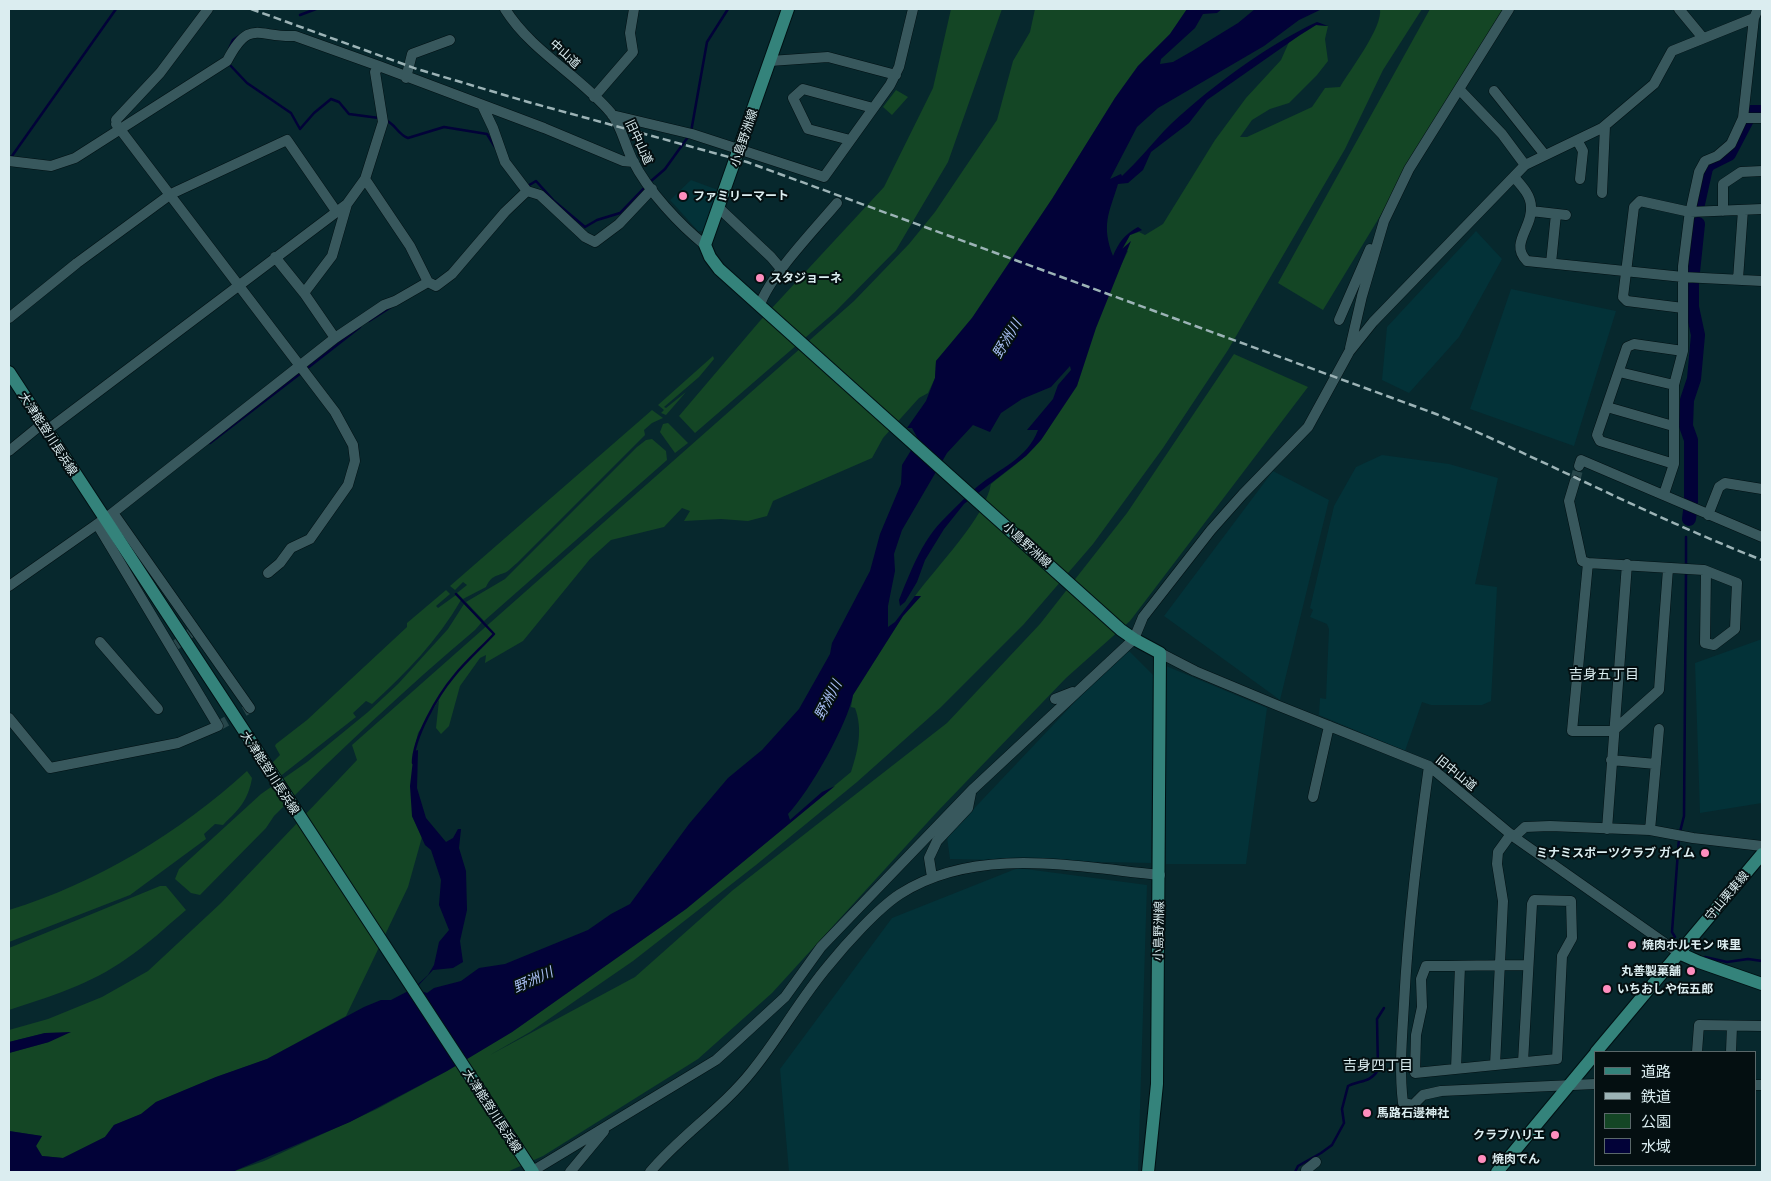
<!DOCTYPE html>
<html>
<head>
<meta charset="utf-8">
<style>
	body { margin:0 }
	#map { position:relative; width:1771px; height:1181px; overflow:hidden; background:#07282d; font-family:Lato,"Noto Sans JP",sans-serif }
	canvas { display:block }
	.frame { position:absolute; inset:0; border:10px solid #dbedf0; pointer-events:none }
	.legend { position:absolute; left:1594px; top:1051px; width:162px; height:115px; box-sizing:border-box; background:#040f11; border:1px solid #5a686a; margin:0; padding:6px 9px; list-style:none; font-size:15px; color:#dbedf0 }
	.legend li { display:flex; align-items:center; gap:10px; height:25px }
	.legend b { width:25px; border:1px solid #5a686a }
</style>
</head>
<body>
<div id="map">
<canvas width="1771" height="1181"></canvas>
<div class="frame"></div>
<ul class="legend">
<li><b style="height:6px;background:#34837b"></b>道路</li>
<li><b style="height:6px;background:#9cb3b6"></b>鉄道</li>
<li><b style="height:14px;background:#144625"></b>公園</li>
<li><b style="height:14px;background:#020238"></b>水域</li>
</ul>
</div>
<script>
const c = document.querySelector('canvas').getContext('2d');
c.lineJoin = 'round';
function fillPath(path, color) {
  c.fillStyle = color;
  c.fill(path, 'evenodd');
}
function strokePath(path, color, width, dash) {
  c.strokeStyle = color;
  c.lineWidth = width;
  c.lineCap = dash ? 'butt' : 'round';
  c.setLineDash(dash || []);
  c.stroke(path);
}
function label(font, color, halo, rows, align = 'center') {
  c.font = font + ' Lato,"Noto Sans JP",sans-serif';
  c.lineWidth = 4;
  c.setLineDash([]);
  c.textBaseline = 'middle';
  c.strokeStyle = halo;
  c.fillStyle = color;
  for (const [text, x, y, turn = 0] of rows) {
    c.save();
    c.translate(x, y);
    c.rotate((+turn || 0) * Math.PI / 180);
    c.textAlign = isNaN(turn) ? turn : align;
    if (halo) c.strokeText(text, 0, 0);
    c.fillText(text, 0, 0);
    c.restore();
  }
}
fillPath(new Path2D(`
	M691 180 718 190 703 231H698L670 200Z
	M1476 231 1502 259 1459 337 1409 393 1382 380 1387 327Z
	M1511 289 1616 311 1574 446 1470 409Z
	M1382 455 1449 464 1498 478 1475 584 1497 587 1491 701 1482 705H1431L1422 702 1405 751 1319 715 1320 698 1326 699 1329 629 1327 624 1310 617 1313 610 1310 608 1334 506 1356 467Z
	M1273 471 1329 500 1280 700 1164 616Z
	M1762 639V803L1700 813 1695 663Z
	M1126 648 1153 675 1151 863 950 859 947 837Z
	M1166 666 1267 708 1246 864H1166Z
	M1018 868 1147 885 1138 1172H789L780 1069 892 918Z`), '#033238');
fillPath(new Path2D(`
	M951 9H1002L948 162 896 250 835 312 695 433 679 416 759 322 884 187 933 88Z
	M1035 9H1187L1170 34 1138 66 1115 98 1052 199 972 318 936 361 935 378 928 393 919 398 883 438 872 458 773 501 767 516 748 521 721 519 684 521 690 511 682 508 664 527 611 540 590 559 523 641 485 663 486 655 480 658 460 686 449 726 441 734 436 728 439 700 418 733 414 751 412 816 422 837 408 887 346 1016 267 1059 216 1077 156 1102 141 1114 114 1125 105 1137 63 1158 42 1156 36 1146 42 1136 9 1131V1053L49 1042 45 1033 9 1042V1030L48 1019 102 997 148 971 221 903 340 778 357 760 352 745 854 301 909 244 935 212 997 120 1013 61 1030 32Z
	M1380 9H1422L1383 70 1345 149 1228 350 1163 448 1093 544 1024 624 940 708 857 782 756 865 633 961 530 1032 490 1055 635 977 733 890 947 723 1040 624 1127 513 1234 354 1308 387 1130 621 1066 678 937 812 772 993 698 1059 543 1156 507 1172H232L264 1161 377 1109 447 1071 512 1032 686 909 851 772C858 751 863 729 855 708L851 707 853 695 903 616 921 596H915C937 566 985 518 991 484 1008 470 1026 458 1040 441 1053 424 1062 403 1071 384 1090 340 1106 293 1128 251L1125 249 1122 250 1130 235 1139 232 1145 235 1163 224 1215 140 1246 98 1281 60 1289 42 1316 25 1328 26 1325 39 1328 61 1317 75 1289 103 1270 109 1252 120 1240 137H1247L1312 107 1325 88 1340 87C1350 70 1383 27 1380 9Z
	M1430 9H1506L1323 310 1278 283Z
	M896 90 908 97 892 115 883 107Z
	M713 356 714 359 699 377 664 407 666 408 686 392 666 415 661 413 664 410 658 405Z
	M652 410 663 418 652 423 644 430 645 435 517 563C513 566 508 572 504 573 493 577 491 577 486 587L463 599 457 593 467 585 463 582 455 590 450 586Z
	M668 423 688 443 675 453 660 432 663 424Z
	M652 439 666 451 667 460 484 621 466 602 505 579 637 447 646 440Z
	M446 590 450 594 436 606 438 608 456 595 461 600C438 640 406 673 372 704L366 701 353 713 356 717 278 778 270 765 280 755 275 746 276 744 307 720 407 627V623Z
	M464 604 482 622 475 630C405 689 339 751 274 816L266 828 200 895 191 893 175 879 179 869 261 794 307 762 368 712 398 684 448 629Z
	M247 771 252 778C248 801 239 809 223 825L215 824 204 834 206 839 130 895 9 942V910C97 883 179 833 247 771Z
	M160 886H166L186 910C166 927 147 945 126 959 91 984 49 997 9 1010V948Z`), '#144625');
fillPath(new Path2D(`
	M1187 9H1222L1217 13 1203 14 1195 28 1161 59 1160 64 1173 62 1194 50 1238 23 1255 9H1322L1299 20 1264 46 1158 108 1137 127 1110 179 1121 174 1122 176C1137 162 1150 146 1164 131 1203 92 1267 45 1317 22L1328 26 1316 25 1300 35 1207 100 1189 123 1151 152 1143 170 1128 183 1118 184C1109 213 1101 225 1113 256 1119 242 1124 235 1138 227L1142 230 1130 235 1122 249 1131 241 1096 328 1077 386 1041 440 1026 456 964 504 944 529 925 560 917 582 905 602 900 606 899 600C910 573 921 543 941 522 953 510 965 497 978 486 999 469 1028 458 1038 430H1027L1053 399 1058 385 1071 370 1070 366 1051 387 1022 399 1001 413 990 432 973 425 947 453 902 530 894 554 895 571 888 606V627L895 622 915 596H921L903 616 853 695C847 725 810 791 788 814L790 820 822 792 835 786 686 909 512 1032 447 1071 350 1122 232 1172H9V1131L42 1136 36 1146 42 1156 63 1158 105 1137 114 1125 141 1114 156 1102 216 1077 267 1059 364 1007 381 1000H391L414 988 428 975 434 965 439 942 449 930 439 905 441 880 431 850 425 845 412 816 410 786 414 751 418 750 417 788 426 818 446 842 453 838 458 829H461L459 848 466 871 467 910 460 941 463 962 453 968 433 970 415 989 427 993 434 988 461 981 479 968 505 964 588 930 611 914 630 904 689 824 728 778 762 750 799 709 830 654 832 643 870 571 880 534 901 484 902 465 918 439 912 428H907L926 401 935 378 936 361 972 318 1052 199 1115 98 1138 66 1170 34Z
	M71 1032 49 1042 9 1053V1042L45 1033Z`), '#020238');
strokePath(new Path2D(`
	M300 15 316 9
	M229 49 233 40 239 36
	M229 64 247 83 291 113 300 129 314 113 331 99 339 102 349 114 379 118
	M385 120C395 123 398 135 408 138L444 127 487 134 495 147
	M691 132 707 42 728 9
	M12 156 116 9
	M650 182 665 169 688 137
	M526 187 536 181 554 201 585 227 597 220 620 213 646 186
	M369 321 391 307
	M305 370 360 327
	M210 443 301 373
	M1686 565V537
	M413 763C413 738 438 695 454 676 466 661 481 648 494 634L456 594
	M1680 832 1684 816 1686 571
	M1675 937 1672 932 1679 838
	M1705 957 1727 962 1748 959 1762 961
	M1295 1172 1298 1166 1321 1153 1332 1145 1344 1123 1342 1109 1348 1086C1360 1080 1370 1083 1378 1070L1377 1019 1384 1008`), '#020238', 2.5);
strokePath(new Path2D(`
	M1698 204 1706 168 1709 164 1729 154 1751 112H1762
	M1693 272 1698 224
	M1691 502V440L1686 426 1687 400 1694 379 1698 335 1692 307V284
	M1689 519 1690 511`), '#020238', 14);
strokePath(new Path2D(`
	M1575 481 1579 466
	M171 649 194 630
	M218 726 250 708`), '#27464a', 10, [10, 5]);
const minor = new Path2D(`
	M505 9C532 52 579 75 611 113 622 127 625 146 633 161 648 191 680 225 705 245
	M1679 9 1703 38
	M770 61 828 57 896 75
	M406 78 412 54 450 40
	M1459 89 1502 134 1525 165
	M1494 91 1545 155
	M594 97 633 52 630 33 634 9
	M483 107 493 128 505 162 527 191 540 195 585 237 595 242 619 224 652 189
	M612 115 692 134 824 177 890 85 899 67 913 9
	M1743 118H1762
	M116 120 160 73 208 9
	M116 124 335 412 353 445 355 461 348 485 310 539 291 548 280 563 268 573
	M850 140 808 129 793 98 803 89 873 108
	M1577 140 1583 151 1580 179
	M9 161 51 166 75 158 227 61C250 17 258 38 295 36L379 66
	M1514 177C1521 185 1531 195 1531 207 1533 227 1509 244 1527 261L1683 277 1762 281
	M365 179 410 246 428 282 436 286 452 274 505 212 527 191
	M1602 193 1605 126
	M719 208 771 257 782 270
	M1531 211 1566 215
	M1723 211V184L1741 172 1762 171
	M275 257 304 293 335 338
	M1551 263 1556 214
	M1738 279 1743 210
	M304 293 332 256 347 204
	M760 305C769 277 816 228 837 203
	M1683 308 1627 301 1623 297 1634 207 1640 201 1690 212 1762 209
	M9 318 77 263 171 194 287 140 336 211
	M1339 320 1370 249
	M1350 348 1362 296 1384 221 1409 169 1509 9
	M1619 372 1674 385
	M1607 407 1673 426
	M46 431 347 204 365 179 383 122 375 72 379 66 544 128 623 161 634 162
	M9 451 42 424
	M1674 464 1600 441 1597 435 1627 347 1634 344 1683 351
	M1579 466 1581 460 1762 537
	M1575 481 1569 501 1582 561 1588 563
	M1664 494 1674 464V385L1683 351V266L1689 218 1699 172 1705 161 1717 156 1731 144 1743 118 1754 18 1758 9
	M110 515 116 517 250 708
	M1708 515 1719 487 1725 483 1762 489
	M1668 569 1659 690 1613 731H1572L1588 563 1704 570 1737 583 1735 629 1714 645 1705 643 1706 571
	M9 586 110 515 335 338 384 305 395 301 428 282
	M100 642 158 709
	M1160 653 1195 671 1279 706 1429 766 1514 837 1679 953
	M1055 699 1073 692
	M9 718 50 768 178 743 218 726 97 524
	M1611 760 1656 764
	M1429 766C1418 846 1408 924 1404 1004 1402 1038 1399 1070 1403 1103L1413 1105 1423 1095 1441 1091 1595 1084
	M1313 797 1329 726
	M1607 829 1627 564
	M1650 830 1659 729
	M1511 834 1498 852 1497 864 1503 901 1495 1065 1415 1073 1416 1035 1422 1007 1421 979 1426 966C1460 966 1494 965 1528 965
	M1514 837 1525 827 1550 826 1650 830 1693 838 1762 846
	M932 877 929 858 937 841 968 808 971 793
	M1697 1052 1699 1025 1762 1026
	M1731 1052 1732 1026
	M1495 1065 1557 1059 1562 956 1572 938 1571 901 1534 900 1532 904 1523 1062
	M1456 1069 1460 966
	M1755 1085H1762
	M531 1172 716 1060 736 1042 785 997 821 947 972 790 1134 639 1143 617 1211 530 1243 494 1308 427 1349 352 1373 322 1525 165 1602 128 1654 84 1672 51 1754 18
	M570 1172 604 1131
	M650 1172C681 1135 722 1109 752 1071 779 1038 800 999 828 966 845 945 877 909 900 894 976 845 1076 867 1160 875
	M1306 1172V1170L1316 1162`);
const major = new Path2D(`
	M788 9 705 245 710 257 719 269 1121 630 1134 639 1160 653 1157 1084 1148 1172
	M9 372 533 1172
	M1679 953 1699 962 1762 984
	M1596 1052 1762 854
	M1497 1172 1595 1054`);
strokePath(minor, '#001013', 11);
strokePath(major, '#001013', 14);
strokePath(minor, '#38585d', 10);
strokePath(major, '#34837b', 12);
strokePath(new Path2D(`
	M251 9 417 69 528 102 747 162 1436 414C1546 461 1651 517 1762 560`), '#9cb3b6', 2.5, [8, 4]);
for (const [x, y, r, color] of [
	[683,196,5,"#fe8ebe"],
	[760,278,5,"#fe8ebe"],
	[1705,853,5,"#fe8ebe"],
	[1632,945,5,"#fe8ebe"],
	[1691,971,5,"#fe8ebe"],
	[1607,989,5,"#fe8ebe"],
	[1367,1113,5,"#fe8ebe"],
	[1555,1135,5,"#fe8ebe"],
	[1482,1159,5,"#fe8ebe"]
]) {
  const dot = new Path2D();
  dot.arc(x, y, r, 0, 2 * Math.PI);
  c.fillStyle = color;
  c.fill(dot);
  strokePath(dot, '#040f11', 2);
}
label('12px', '#dbedf0', '#040f11', [
	["中山道",565,54,42],
	["小島野洲線",744,138,-71],
	["旧中山道",639,142,65],
	["大津能登川長浜線",48,434,57],
	["小島野洲線",1027,545,42],
	["大津能登川長浜線",270,773,57],
	["旧中山道",1456,773,39],
	["守山栗東線",1727,896,-50],
	["小島野洲線",1159,931,-89],
	["大津能登川長浜線",492,1111,57]
]);
label('bold 12px', '#dbedf0', '#040f11', [
	["ファミリーマート",693,196],
	["スタジョーネ",770,278],
	["ミナミスポーツクラブ ガイム",1695,853,"right"],
	["焼肉ホルモン 味里",1642,945],
	["丸善製菓舗",1681,971,"right"],
	["いちおしや伝五郎",1617,989],
	["馬路石邊神社",1377,1113],
	["クラブハリエ",1545,1135,"right"],
	["焼肉でん",1492,1159]
], 'left');
label('italic 14px', '#a8bef2', '#040f11', [
	["野洲川",1007,339,-59],
	["野洲川",828,700,-62],
	["野洲川",533,980,-24]
]);
label('14px', '#dbedf0', '#040f11', [
	["吉身五丁目",1604,674],
	["吉身四丁目",1378,1065]
]);
</script>
</body>
</html>
